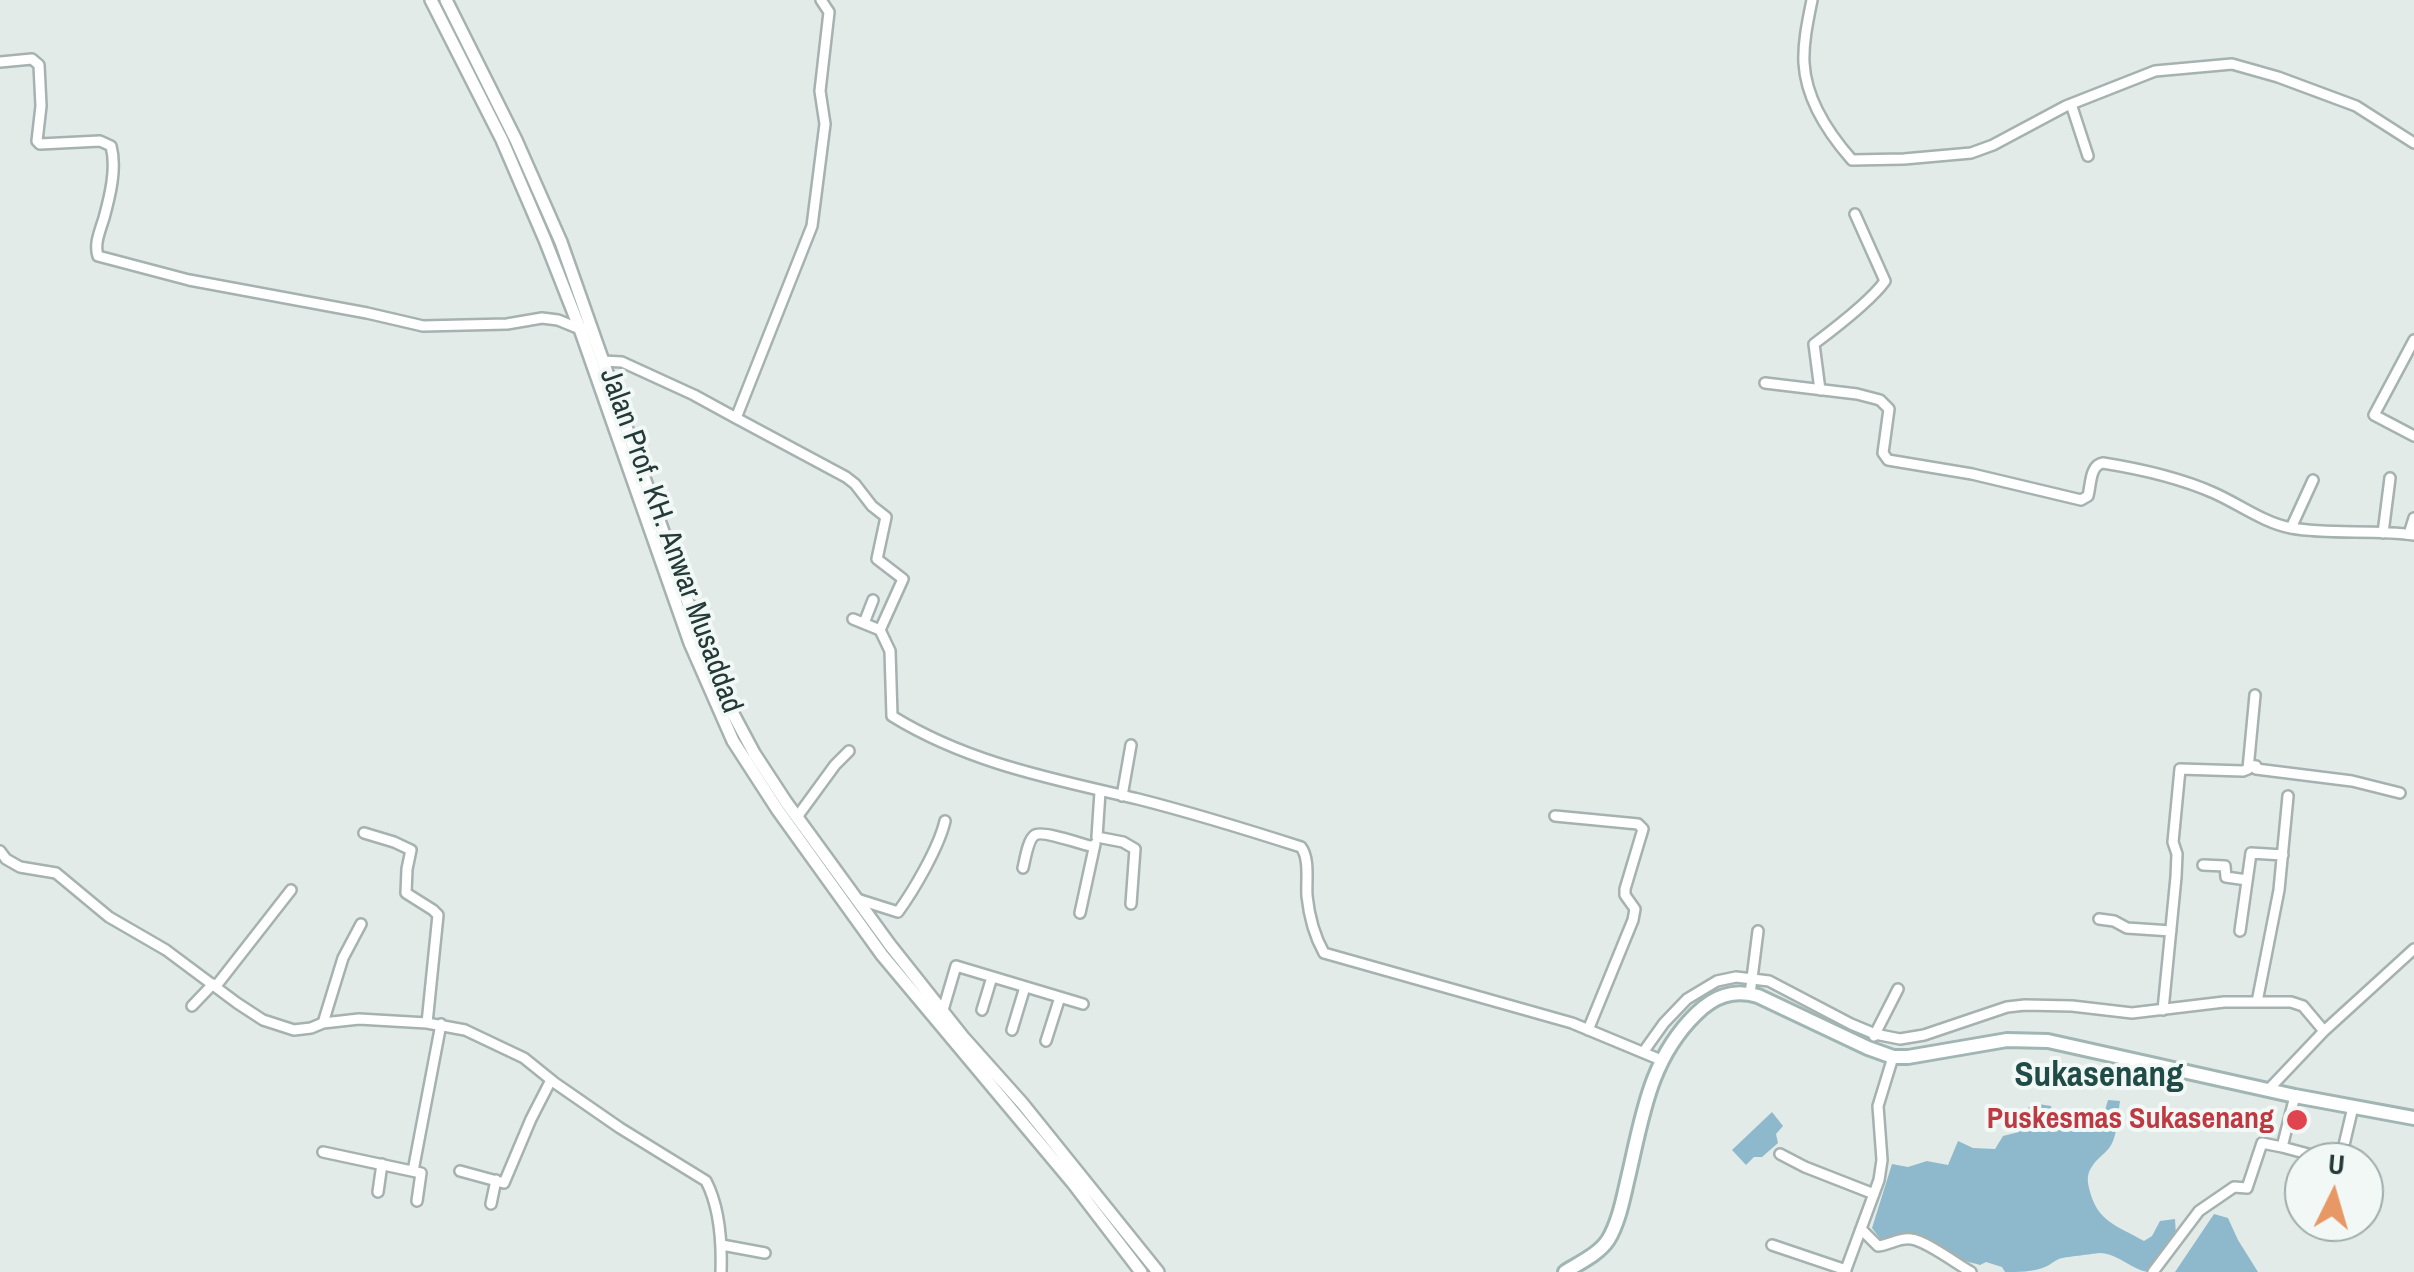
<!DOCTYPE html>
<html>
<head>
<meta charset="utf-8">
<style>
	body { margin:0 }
	#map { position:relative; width:2414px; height:1272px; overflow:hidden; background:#e2ebe8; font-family:"Archivo Narrow",sans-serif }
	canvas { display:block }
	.north { position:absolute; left:2284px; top:1142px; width:100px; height:100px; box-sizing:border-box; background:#f2f8f6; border:2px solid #9facaa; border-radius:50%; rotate:5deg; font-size:28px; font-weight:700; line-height:40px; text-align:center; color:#233a38 }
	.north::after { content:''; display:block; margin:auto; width:35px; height:45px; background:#e79864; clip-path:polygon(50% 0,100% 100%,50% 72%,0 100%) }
</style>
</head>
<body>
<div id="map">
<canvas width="2414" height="1272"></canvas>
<div class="north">U</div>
</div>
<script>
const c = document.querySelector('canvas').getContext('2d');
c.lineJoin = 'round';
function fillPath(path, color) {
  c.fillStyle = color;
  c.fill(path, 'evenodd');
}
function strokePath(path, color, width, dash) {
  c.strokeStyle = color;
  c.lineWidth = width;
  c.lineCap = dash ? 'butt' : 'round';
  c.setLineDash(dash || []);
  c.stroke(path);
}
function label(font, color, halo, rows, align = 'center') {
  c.font = font + ' "Archivo Narrow",sans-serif';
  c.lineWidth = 8;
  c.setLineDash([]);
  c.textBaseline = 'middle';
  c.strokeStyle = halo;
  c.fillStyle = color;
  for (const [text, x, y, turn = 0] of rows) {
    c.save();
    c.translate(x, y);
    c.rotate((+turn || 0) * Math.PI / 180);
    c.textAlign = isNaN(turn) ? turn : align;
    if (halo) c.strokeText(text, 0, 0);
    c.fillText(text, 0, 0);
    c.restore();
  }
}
fillPath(new Path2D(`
	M2108 1100 2120 1101C2118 1114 2118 1129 2113 1141 2109 1152 2099 1156 2093 1165 2087 1173 2087 1179 2089 1188 2097 1222 2116 1225 2144 1241L2152 1236 2160 1221 2175 1219 2176 1236 2151 1272C2133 1272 2119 1253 2099 1253 2094 1254 2063 1257 2059 1259 2054 1261 2050 1265 2045 1267 2032 1272 2019 1272 2005 1272L2002 1267 1986 1262 1980 1265C1969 1262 1957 1259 1947 1253 1942 1250 1939 1245 1934 1242 1918 1231 1901 1238 1884 1244L1872 1228 1892 1164 1908 1167 1927 1161 1948 1165 1958 1141 1973 1148 1995 1149 2003 1136 2019 1132 2026 1111 2032 1103 2051 1106 2053 1114 2066 1118 2067 1111 2103 1117Z
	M1772 1112 1783 1126 1776 1134 1778 1143 1762 1157H1754L1746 1165 1732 1150Z
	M2214 1214 2228 1218 2238 1240 2258 1272H2175Z`), '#8eb9cc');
const minor = new Path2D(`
	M821 0 829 12 820 91 825 124 812 226 736 418 846 477 855 484 872 506 886 517 877 559 903 579 880 630 890 651 892 716C968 763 1053 779 1138 799 1193 813 1248 830 1301 847 1310 859 1306 881 1307 896 1309 915 1315 937 1324 953L1572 1023 1661 1060
	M1812 0C1808 20 1803 42 1804 63 1806 99 1829 134 1852 160L1904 159 1971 153 1993 145 2066 106 2155 71 2232 64 2278 77 2356 106 2414 143
	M0 62 32 59 39 65 41 106 37 141 40 144 100 141 111 146C117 168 110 196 104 218 100 231 94 244 98 256L189 280 367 313 423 326 507 324 542 318 558 320 580 329 584 328
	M2071 104 2088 156
	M2414 340 2374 415 2414 436
	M603 361 622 362 694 395 736 418
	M1765 383 1857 394 1880 400 1889 409 1883 453 1888 460 1972 474 2081 500 2088 496C2091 484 2090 465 2103 463 2141 469 2178 477 2214 493 2239 504 2264 523 2291 528 2331 535 2374 529 2414 535
	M1820 390 1814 344C1834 329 1871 301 1885 281L1855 214
	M2291 528 2313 480
	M2383 533 2390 478
	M2409 534 2414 518
	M853 619 880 630
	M864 623 873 600
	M2249 765 2256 766V769L2352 781 2400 793
	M1100 792 1097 837 1123 842 1135 849 1131 904
	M1122 796 1131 745
	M1555 816 1638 824 1643 829 1625 889V895L1635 909 1633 920 1588 1030
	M797 817 835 765 849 751
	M364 833 394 842 411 850 407 869 406 893 433 910 438 915 427 1023
	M0 851 6 859 20 867 56 873 109 917 166 950 237 1003 263 1020 294 1030 311 1028 323 1023 359 1019 427 1023 465 1030 524 1058 555 1083 620 1128 706 1181C720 1208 722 1242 721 1272
	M2203 865 2225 866 2226 877 2247 880
	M1023 868C1025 860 1028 839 1035 835 1042 830 1084 845 1094 847
	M857 899 898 912C914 890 939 847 945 821
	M1080 913 1095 844
	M2099 919 2114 921 2127 928 2171 931
	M2240 931 2251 853 2283 855
	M216 986 291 890
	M1750 994 1758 931
	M2257 1002 2279 890 2288 796
	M192 1006 213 984
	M943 1010 956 966 1083 1004
	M982 1010 992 977
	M2163 1010 2176 877 2177 854 2173 842 2180 769 2243 771 2248 769 2255 695
	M323 1023 343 958 361 924
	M1012 1030 1025 987
	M1874 1036 1898 989
	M1046 1041 1060 997
	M1644 1051 1664 1023 1687 999 1717 981 1736 977 1769 981 1851 1024 1875 1034 1900 1039 1924 1035 2007 1007 2025 1005 2072 1006 2132 1013 2224 1002H2291L2303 1006 2324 1031
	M2269 1089 2324 1031 2414 949
	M2282 1147 2338 1162
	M323 1152 421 1173 417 1201
	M1780 1154 1805 1167 1874 1194
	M2340 1162 2353 1107
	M413 1171 441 1024
	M460 1171 504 1183 531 1119 551 1080
	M378 1192 382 1164
	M491 1204 496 1180
	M1861 1229 1878 1246C1889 1245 1900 1237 1911 1239 1925 1240 1957 1264 1971 1272
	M2318 1229 2321 1222
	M722 1245 765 1253
	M1772 1245 1846 1270
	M1845 1272 1879 1180 1882 1160 1878 1106 1893 1057
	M2153 1272 2199 1211 2234 1187 2247 1188 2262 1143 2282 1147 2295 1096`);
const tertiary = new Path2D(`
	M431 0 502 140 545 240 580 329 690 643 733 741 777 809 882 955 1072 1182 1141 1272
	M446 0 516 140 561 242 697 628 730 708 754 753 786 802 890 945 963 1037 1022 1103 1158 1272`);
const secondary = new Path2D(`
	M1565 1272C1579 1263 1599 1254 1608 1240 1618 1224 1623 1200 1627 1182 1642 1120 1648 1061 1696 1014 1714 996 1733 989 1758 996L1868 1048 1893 1057H1908L2007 1040 2048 1041 2295 1096 2414 1118`);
strokePath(minor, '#a5b2b0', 14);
strokePath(tertiary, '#a5b2b0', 16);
strokePath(secondary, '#a1b6b2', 18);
strokePath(minor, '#fff', 9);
strokePath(tertiary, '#fff', 11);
strokePath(secondary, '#fff', 12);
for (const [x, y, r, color] of [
	[2297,1120,12,"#e0444e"]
]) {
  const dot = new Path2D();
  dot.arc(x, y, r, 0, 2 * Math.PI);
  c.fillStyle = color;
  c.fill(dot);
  strokePath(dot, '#f2f8f6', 4);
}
label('30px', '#233a38', '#f2f8f6', [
	["Jalan Prof. KH. Anwar Musaddad",670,541,70]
]);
label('bold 30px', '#be3a42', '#f2f8f6', [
	["Puskesmas Sukasenang",2274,1120]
], 'right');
label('bold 35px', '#214b47', '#f2f8f6', [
	["Sukasenang",2099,1077]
]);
</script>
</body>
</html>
